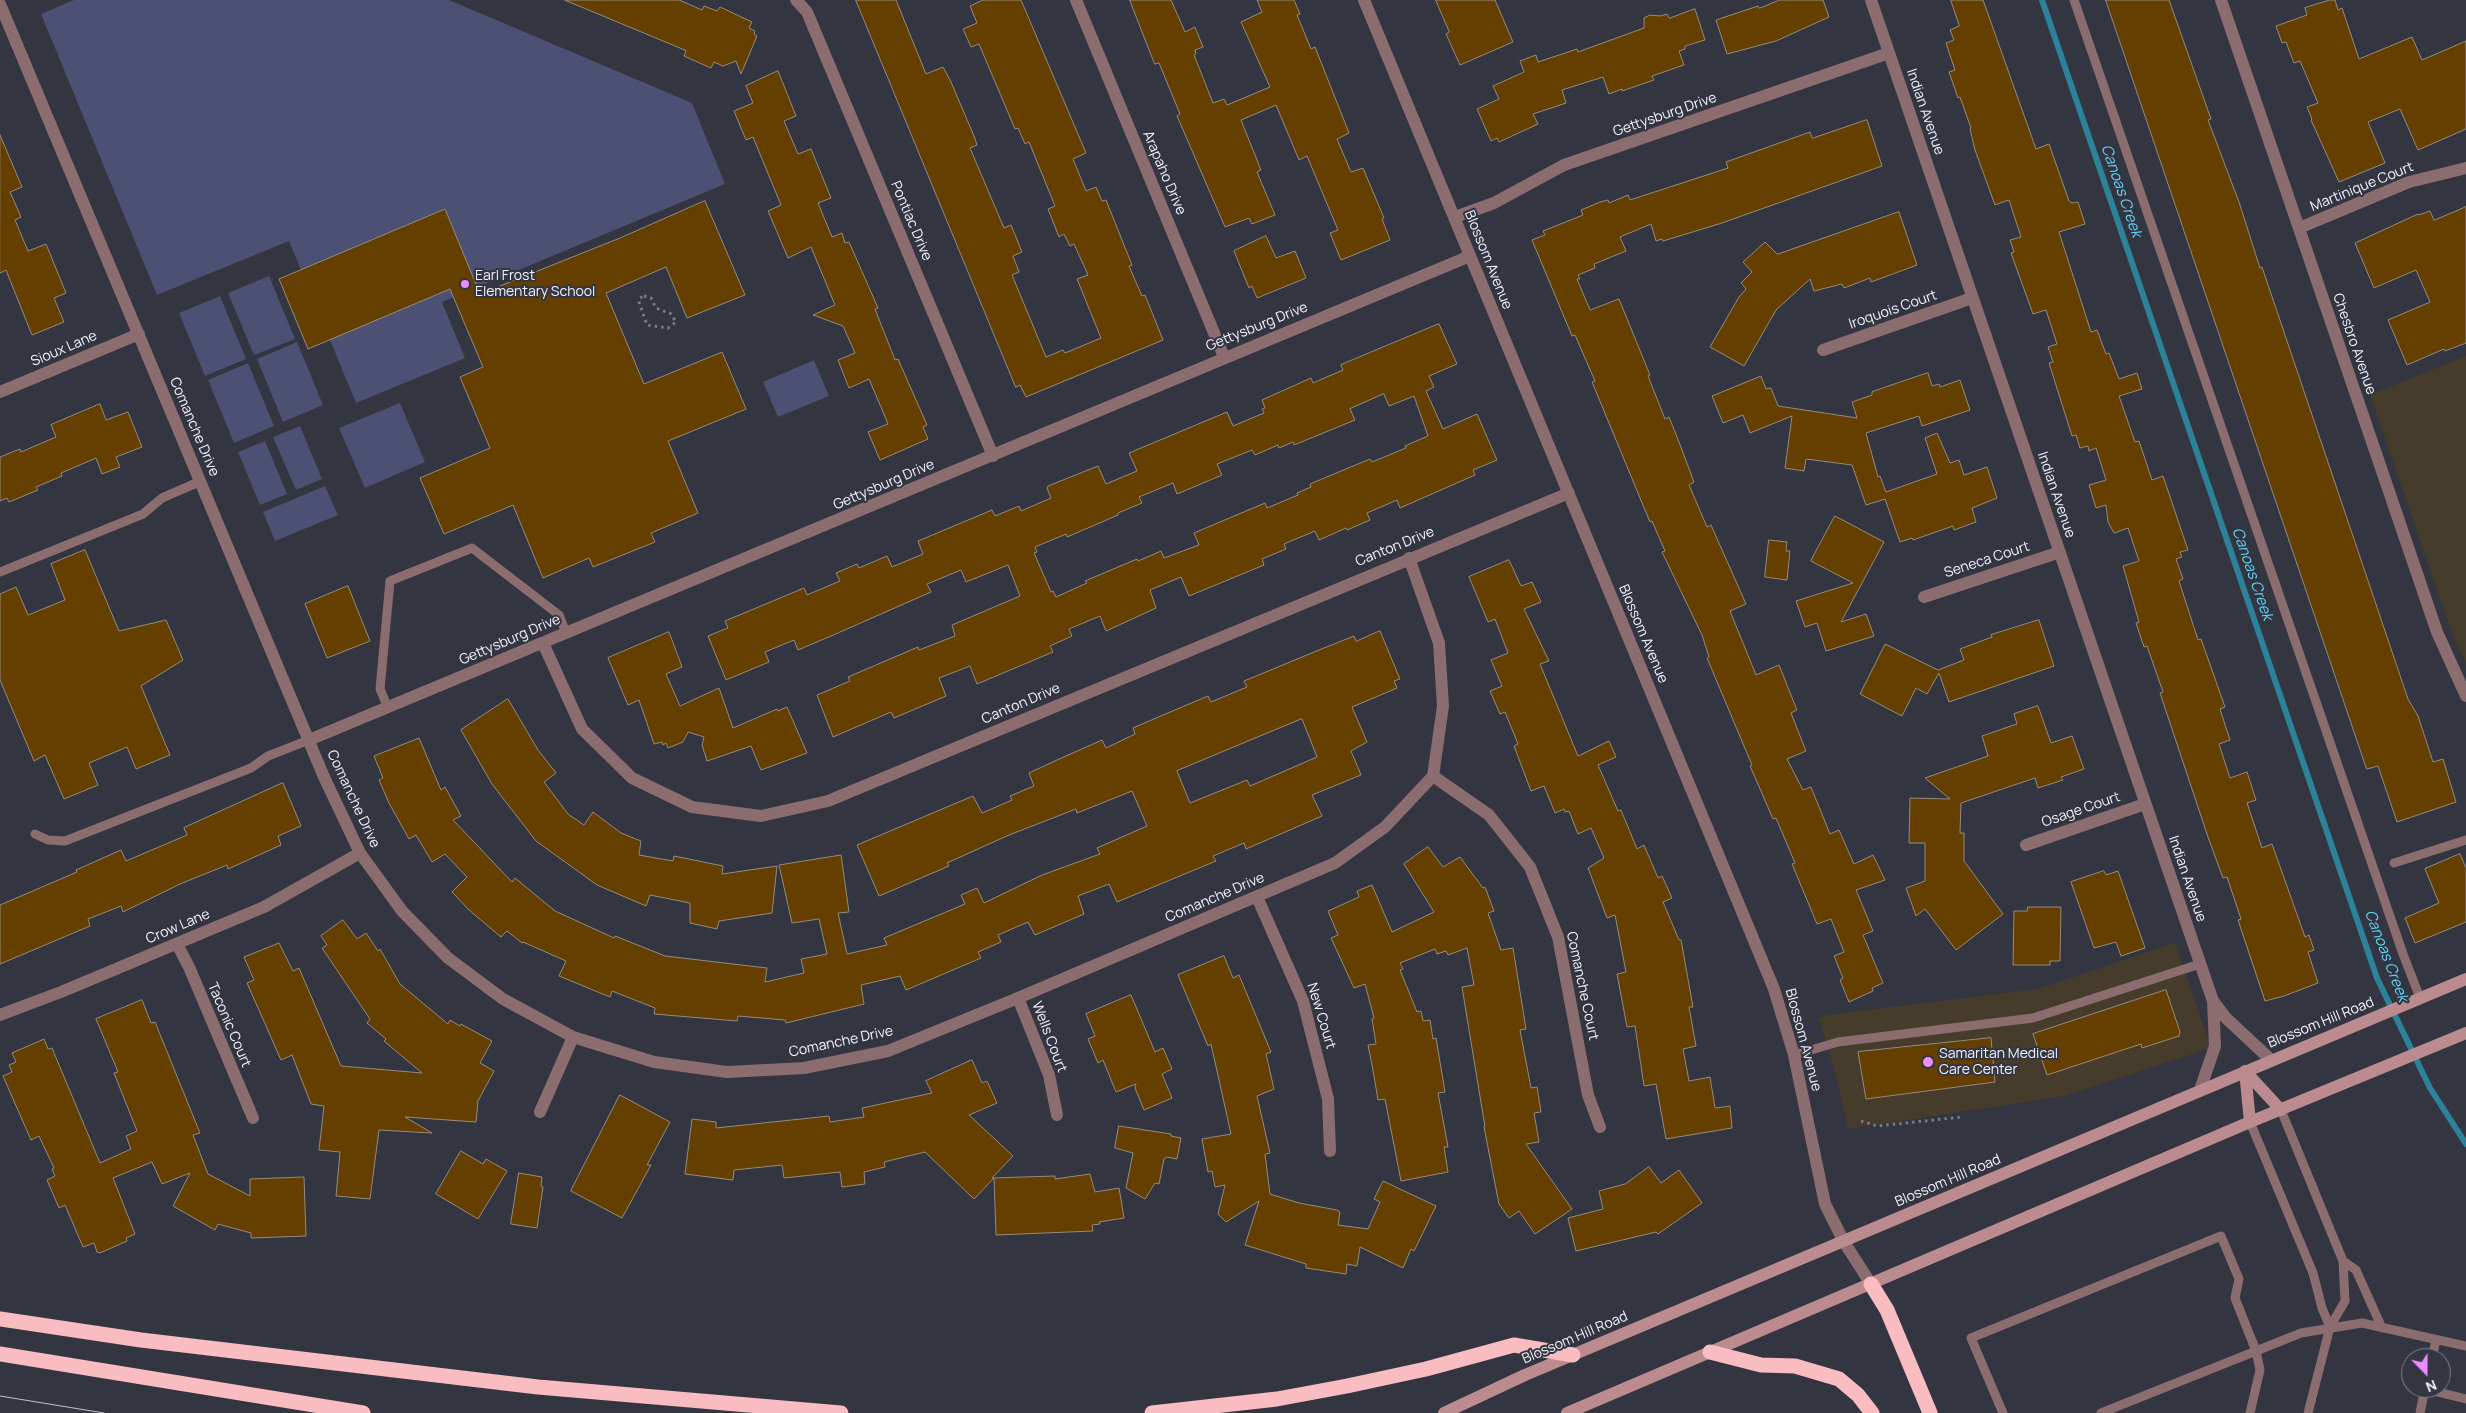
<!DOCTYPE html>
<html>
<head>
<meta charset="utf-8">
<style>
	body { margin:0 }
	#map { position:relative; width:2466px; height:1413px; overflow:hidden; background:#333541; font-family:Manrope,sans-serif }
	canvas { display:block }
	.north { position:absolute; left:2401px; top:1348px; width:50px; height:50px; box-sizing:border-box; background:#333541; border:1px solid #7f818b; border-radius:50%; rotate:158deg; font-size:14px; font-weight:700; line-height:20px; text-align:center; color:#f2f3fb }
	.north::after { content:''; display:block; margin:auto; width:18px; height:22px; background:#ea8dfd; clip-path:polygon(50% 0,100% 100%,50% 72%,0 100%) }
</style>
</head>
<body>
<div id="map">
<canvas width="2466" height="1413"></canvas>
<div class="north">N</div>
</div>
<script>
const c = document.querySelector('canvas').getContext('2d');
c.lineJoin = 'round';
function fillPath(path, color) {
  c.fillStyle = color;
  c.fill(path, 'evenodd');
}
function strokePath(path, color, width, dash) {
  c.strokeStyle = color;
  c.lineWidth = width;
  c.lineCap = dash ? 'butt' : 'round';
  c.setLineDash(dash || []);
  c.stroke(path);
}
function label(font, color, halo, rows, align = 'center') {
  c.font = font + ' Manrope,sans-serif';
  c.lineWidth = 4;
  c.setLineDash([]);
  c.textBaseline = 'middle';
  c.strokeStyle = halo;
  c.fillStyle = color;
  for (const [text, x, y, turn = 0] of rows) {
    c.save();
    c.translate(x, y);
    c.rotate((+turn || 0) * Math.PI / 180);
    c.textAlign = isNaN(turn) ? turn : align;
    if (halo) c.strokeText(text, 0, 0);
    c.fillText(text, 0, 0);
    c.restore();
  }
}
fillPath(new Path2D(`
	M2466 356V662L2454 639 2370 395Z
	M2175 943 2211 1048 2065 1096 1848 1129 1836 1075 1819 1018 1828 1015 2038 989Z`), '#453c2b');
fillPath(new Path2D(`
	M74 0H449L692 103 725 184 442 302 465 358 356 403 289 241 157 295 41 14Z
	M269 276 295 339 254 355 228 293Z
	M220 296 246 359 205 376 179 313Z
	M297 342 323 405 283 422 257 359Z
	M814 360 829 396 778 417 763 382Z
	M248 363 274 426 234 443 208 380Z
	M400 403 425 462 365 488 339 428Z
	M300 426 322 479 296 490 273 437Z
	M265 441 287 494 260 505 238 452Z
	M325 486 338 515 275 541 263 512Z`), '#4c5072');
strokePath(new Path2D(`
	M2042 0 2377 978 2430 1088 2466 1144`), '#2c8299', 6);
const building = new Path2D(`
	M565 0H679L702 10 704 6 717 11 720 7 752 22 749 28 755 31 754 34 757 36 741 74 736 61 723 66 714 62 711 68 684 56 686 51Z
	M856 0H896L926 74 943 67 951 82 974 136 977 145 970 148 1004 228 1011 225 1022 252 1013 256 1019 272 1012 275 1046 357 1063 350 1065 353 1101 338 1077 279 1088 275 1074 244 1070 246 1064 234 1059 237 1048 209 1055 206 1029 142 1025 144 1018 128 1015 129 979 44 971 47 963 29 977 23 970 6 983 0H1021L1086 153 1073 159 1086 191 1096 187 1102 201 1106 200 1132 265 1129 266 1142 296 1145 295 1163 340 1026 397 1020 385 1016 387Z
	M1130 0H1171L1185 32 1195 27 1203 47 1195 50 1196 54 1194 55 1213 103 1224 99 1227 105 1270 87 1241 22 1262 12 1257 0H1294L1300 14 1297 15 1311 49 1315 47 1349 133 1337 139 1351 172 1363 168 1384 218 1382 219 1390 240 1341 260 1330 233 1338 230 1307 156 1299 160 1276 105 1241 120 1261 170 1257 172 1275 215 1252 224 1249 218 1225 227 1177 116 1180 114 1159 63 1155 64Z
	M1436 0H1495L1513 42 1460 65 1446 34 1449 32Z
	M1780 0H1823L1829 17 1776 41 1727 54 1716 20 1758 6 1759 8Z
	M1951 0H1983L2036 149 2049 144 2069 201 2072 203 2078 202 2085 224 2059 232 2091 332 2097 330 2106 354 2109 353 2119 379 2137 373 2142 389 2119 396 2135 442 2139 441 2152 480 2163 476 2188 550 2180 552 2182 557 2176 559 2183 579 2179 581 2198 640 2201 639 2225 707 2220 709 2230 740 2219 744 2230 778 2247 772 2256 800 2247 803 2262 848 2272 844 2305 937 2309 935 2314 950 2308 952 2318 983 2284 996 2265 1001 2238 920 2241 919 2227 877 2223 878 2208 837 2160 693 2163 692 2147 646 2144 647 2136 623 2139 622 2123 566 2139 561 2128 528 2114 533 2108 522 2106 505 2096 508 2089 485 2106 480 2096 448 2089 451 2088 446 2080 448 2076 435 2072 436 2049 363 2053 362 2048 347 2057 344 2046 310 2033 314 2011 253 2014 252 2010 240 2021 237 2009 200 1995 205 1975 150 1970 129 1971 128 1960 97 1958 98 1949 72 1955 70 1946 43 1954 40 1950 30 1959 26Z
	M2106 0H2169L2211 119 2208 120 2239 202 2260 268 2262 267 2408 699 2418 716 2433 762 2443 759 2456 802 2397 822 2378 766 2367 769Z
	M2330 0H2335L2338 10 2342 8 2359 59 2412 37 2422 60 2466 41V129L2418 150 2400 109 2368 122 2385 163 2339 182 2311 120 2312 119 2307 107 2318 103 2300 61 2294 63 2286 42 2282 43 2276 26 2307 15 2305 8Z
	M1695 9 1705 40 1685 46V49L1679 51 1684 65 1652 76 1654 80 1622 91V89L1609 94 1603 77 1562 90 1566 103 1533 114 1538 124 1499 142 1497 138 1491 141 1477 109 1499 99 1493 86 1524 72 1520 61 1536 55 1538 62 1577 49 1578 52 1644 28V18L1650 15 1660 16 1667 14 1669 18Z
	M778 71 796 116 784 121 798 154 811 149 831 198 818 203 832 237 842 233 845 243 849 242 878 308 875 309 895 360 898 359 927 425 923 427 928 439 880 460 868 432 888 424 881 407 869 379 849 388 838 360 855 353 843 326 813 315 835 305 811 247 788 258 768 211 781 205 753 137 746 140 734 111 753 103 746 86Z
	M1867 120 1882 166 1722 223 1663 241 1662 239 1656 241 1651 224 1620 237 1626 251 1594 264 1595 268 1578 275 1580 279H1577L1590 310 1619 299 1650 375 1648 376 1665 419 1669 417 1679 442 1694 482 1689 485 1707 527 1711 525 1746 604 1730 611 1756 675 1779 665 1797 710 1791 713 1806 751 1787 759 1803 790 1811 787 1830 834 1839 830 1854 864 1873 855 1885 880 1856 890 1873 931 1863 935 1883 983 1872 988 1873 991 1849 1002 1840 980 1843 978 1834 956 1844 952 1831 919 1817 924 1792 864 1795 863 1776 818 1773 819 1761 791 1750 766 1752 765 1707 658 1709 657 1702 635 1662 552 1665 551 1652 521 1650 522 1592 382 1595 381 1575 335 1572 336 1532 240 1545 235 1543 231 1583 215 1581 210 1600 202 1608 200 1609 203 1628 195 1630 200 1728 168 1726 162 1810 132 1812 138Z
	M0 135 22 187 10 192 21 217 15 220 28 251 46 244 66 293 54 298 64 322 32 335 6 270 0 273Z
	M705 201 745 295 687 318 666 267 606 293 644 384 722 352 746 409 668 441 698 513 651 533 655 542 593 567 589 558 543 578 513 505 444 534 420 478 490 448 460 377 483 367 450 289 308 349 279 279 445 209 480 294 620 238Z
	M2466 207V343L2445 351 2444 349 2407 365 2388 320 2430 302 2416 270 2374 288 2355 243 2418 214 2419 215 2430 211 2434 220Z
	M1899 212 1917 265 1871 282 1870 278 1844 288 1842 284 1814 291 1810 279 1776 310 1744 366 1710 347 1739 297 1746 289 1741 283 1752 272 1743 262 1765 242 1777 254Z
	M1266 236 1276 258 1295 251 1306 278 1257 298 1252 286 1249 288 1234 251Z
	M1439 324 1457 364 1429 376 1434 387 1426 391 1443 429 1477 414 1497 460 1473 470 1475 475 1400 508 1397 500 1367 513 1370 520 1347 530 1346 528 1319 540 1315 531 1284 544 1286 549 1262 559 1264 565 1189 596 1181 577 1150 590 1156 608 1130 620 1106 631 1100 616 1069 629 1072 636 1050 646 1053 652 977 684 970 666 939 678 946 696 894 718 891 712 833 737 817 695 850 681 848 677 918 647 919 650 955 636 952 625 1020 596 1008 565 966 582 961 570 927 584 931 592 831 636 798 650 794 640 765 652 769 662 726 680 708 636 728 628 725 621 804 588 807 595 840 581 836 573 857 564 859 568 887 556 892 567 923 554 918 541 992 510 995 516 1019 506 1021 511 1051 498 1047 488 1048 486 1098 466 1106 484 1137 471 1129 453 1227 412 1233 426 1264 413 1262 409 1265 408 1262 400 1311 378 1313 383 1343 370 1341 365ZM1384 394 1389 406 1414 396 1428 436 1405 446 1406 448 1372 462 1370 459 1310 484 1311 487 1297 493 1298 495 1267 508 1265 503 1194 533 1199 545 1164 558 1161 551 1138 561 1137 559 1085 581 1087 583 1056 597 1053 591 1051 592 1034 553 1037 552 1035 547 1066 534 1067 537 1118 515V513L1142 503 1139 497 1173 483 1177 494 1222 475 1217 464 1252 450 1255 455 1278 445 1279 448 1293 442 1294 445 1355 420 1350 409Z
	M1928 373 1932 386 1939 384 1940 387 1960 380 1970 410 1922 426 1919 416 1866 433 1878 477 1880 476 1886 492 1937 474 1925 438 1937 433 1950 463 1959 460 1964 475 1987 467 1997 498 1972 508 1976 522 1954 530 1953 526 1913 540 1912 538 1900 542 1885 499 1866 505 1852 465 1806 459 1804 471 1785 468 1792 416 1750 433 1743 415 1723 423 1712 396 1761 376 1766 389 1771 388 1778 406 1857 418 1852 402 1872 395V392Z
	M100 404 106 420 128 412 142 447 116 457 120 467 102 474 96 458 61 473 62 476 36 487 38 490 9 502 7 498 0 501V457L20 449 21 452 56 437 51 425Z
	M1835 516 1884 542 1841 622 1866 614 1874 636 1826 651 1817 623 1805 627 1796 601 1853 583 1811 561Z
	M1769 540 1787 542 1786 551H1790L1787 580 1765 577Z
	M85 550 119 631 166 620 183 660 141 686 170 755 136 769 127 747 89 763 98 785 64 799 45 755 34 761 0 680V594L16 587 28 615 65 600 51 564Z
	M1509 560 1521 586 1532 582 1541 602 1524 609 1549 661 1540 664 1578 756 1609 741 1616 757 1598 765 1618 811 1621 810 1637 849 1644 845 1658 878 1662 876 1672 898 1663 902 1679 940H1681L1693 1007H1689L1696 1046 1683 1049 1689 1081 1710 1077 1715 1108 1730 1106 1732 1128 1666 1139 1656 1084 1644 1086 1635 1026 1627 1027 1617 974 1626 972 1615 915 1607 918 1588 868 1604 858 1591 828 1578 834 1569 811 1565 812 1564 809 1555 813 1544 786 1531 791 1514 746 1518 744 1505 712 1500 714 1490 691 1502 686 1491 660 1508 653 1495 619 1488 622 1469 577Z
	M348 586 370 641 327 658 305 604Z
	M2039 620 2054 666 1949 702 1939 673 1927 694 1916 688 1902 716 1860 694 1885 644 1938 670 1964 660 1960 649 1992 637 1991 635Z
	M1380 631 1400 679 1394 681 1397 688 1352 707 1367 742 1351 751 1361 775 1312 795 1322 816 1246 849 1244 843 1213 856 1216 861 1117 902 1109 884 1078 896 1084 914 1035 935 1028 922 998 935 1001 942 978 952 981 958 906 990 900 976 861 985 864 1004 786 1023 785 1020 738 1016 737 1021 654 1014 655 1008 612 991 610 997 559 976 566 961 523 942 522 943 507 931 501 937 469 910 452 892 467 877 445 854 432 862 416 835 409 839 389 803 379 780 383 778 374 756 419 738 441 790 445 787 461 816 453 820 512 882 515 878 555 911 614 938 615 936 665 956 767 968 765 982 804 973 801 959 827 954 819 919 792 923 779 865 841 855 849 912 838 913 847 954 887 945 884 938 965 904 961 895 977 888 984 903 1042 875 1100 854 1097 848 1147 826 1132 791 1077 813 1076 809 1009 835 947 863 949 866 879 896 857 845 973 796 982 813 1012 800 1010 796 1034 786 1029 773 1057 760 1102 740 1106 748 1135 734 1133 728 1163 715 1208 696 1211 702 1247 687 1244 681 1319 650 1354 636 1356 641ZM1302 719 1317 757 1250 786 1247 780 1190 803 1177 771Z
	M669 632 682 667 666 674 680 706 719 688 733 728 777 709 778 711 787 707 807 753 761 770 751 746 707 761 702 745 704 737 688 732 683 742 668 748 666 743 663 745 662 742 654 744 639 700 628 705 608 658Z
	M508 699 538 750 556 773 544 782 568 814 584 825 593 812 621 833 641 841 639 855 673 861 674 856 723 866 722 874 777 866 772 913 719 921 717 929 690 923V903L650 895 646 906 597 885 536 841 492 784 461 730Z
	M2038 706 2051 743 2072 736 2084 769 2061 777 2063 780 2038 788 2035 778 1961 803 1960 833H1964V861L2003 914 1956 950 1925 909 1916 916 1906 888 1925 881V843H1909L1910 798 1950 799 1925 778 1988 756 1982 736 2017 724 2014 714Z
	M283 783 301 826 278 836 281 845 228 869 227 865 180 884 123 912 121 906 88 919 90 926 0 964V905L77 872 76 870 121 850 126 861 187 835 184 828Z
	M1428 847 1443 867 1460 857 1483 888 1485 887 1494 911 1488 913 1501 950 1513 948 1526 1029 1520 1030 1531 1088 1537 1087 1541 1112 1534 1113 1539 1142 1526 1144 1572 1209 1535 1234 1519 1211 1509 1218 1499 1204 1484 1127H1485L1462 987 1474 985 1467 948 1448 955 1446 951 1437 954 1435 949 1400 963 1403 969 1400 970 1417 1012 1421 1011 1423 1021 1430 1020 1433 1039 1436 1038 1445 1092 1438 1093 1448 1147H1444L1448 1172 1401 1181 1385 1099 1378 1100 1373 1070 1368 1045 1376 1044 1372 1019 1374 1018 1365 984 1354 988 1331 938 1338 935 1328 911 1359 897 1357 891 1372 885 1392 932 1434 912 1404 864Z
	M2460 854 2466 868V922L2415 943 2405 918 2439 903 2425 869Z
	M2104 871 2106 875 2118 871 2145 948 2121 956 2116 942 2094 948 2071 882Z
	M2028 907H2061L2060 961H2050V965H2013L2014 911H2027Z
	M343 920 357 939 366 933 378 951 380 949 400 984 448 1024 450 1020 460 1026 461 1024 492 1041 480 1063 494 1071 478 1101 476 1122 405 1117 432 1133 379 1130 370 1199 336 1196 340 1152 319 1150 324 1106 311 1104 292 1055 281 1060 247 983 254 980 244 957 279 943 293 971 299 968 341 1066 422 1073 384 1041 386 1039 367 1023 370 1019 322 948 327 945 321 936Z
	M1224 956 1233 978 1239 975 1271 1052 1266 1054 1274 1089 1257 1096 1270 1153 1265 1154 1270 1194 1299 1203 1337 1210 1340 1212 1338 1225 1368 1229 1380 1202 1374 1199 1383 1181 1436 1206 1414 1251 1411 1249 1403 1268 1360 1247 1357 1266 1347 1264 1346 1274 1306 1268V1264L1245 1245 1259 1201 1226 1222 1218 1214 1225 1185 1215 1187 1212 1171 1208 1172 1202 1139 1231 1134 1211 1044 1208 1046 1178 975Z
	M2166 990 2180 1032 2179 1036 2142 1048 2141 1044 2047 1075 2033 1034Z
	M1131 995 1155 1052 1163 1048 1172 1069 1162 1074 1172 1098 1144 1110 1135 1088 1136 1084 1116 1092 1103 1060 1098 1063 1088 1039 1095 1036 1086 1014Z
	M142 1000 151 1023 155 1022 200 1133 193 1135 208 1174 250 1196V1179L304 1177 306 1236 251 1238V1233L218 1224 215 1230 173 1206 190 1173 162 1184 152 1162 113 1178 135 1234 126 1238 127 1241 100 1253 97 1252 94 1243 83 1247 65 1205 59 1208 47 1180 55 1176 52 1169 54 1168 39 1136 31 1140 3 1076 12 1072 9 1065 16 1062 12 1053 44 1039 48 1049 52 1048 100 1163 131 1149 126 1136 137 1131 114 1073 118 1072 96 1019Z
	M1991 1038 1995 1082 1866 1099 1858 1052Z
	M972 1060 982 1083 987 1081 997 1103 969 1115 1013 1156 992 1178 1055 1176V1179L1090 1174 1095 1192 1119 1188 1124 1218 1099 1222 1100 1224 1092 1225 1093 1231 996 1235 994 1178 974 1199 925 1152 884 1162 885 1167 864 1172 865 1184 842 1187 840 1172 784 1178 782 1165 734 1170 733 1180 685 1174 692 1119 716 1122V1128L829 1116 830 1122 864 1117 862 1108 932 1093 926 1081Z
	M620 1095 670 1122 647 1165H651L622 1218 571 1191Z
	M1119 1126 1171 1134V1136L1181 1138 1177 1159 1167 1157 1164 1159 1159 1184 1155 1183 1145 1199 1126 1188 1133 1153 1115 1148Z
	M461 1151 483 1164 486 1159 507 1171 478 1219 436 1194Z
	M1649 1167 1661 1183 1679 1170 1702 1203 1658 1234 1656 1232 1576 1251 1568 1218 1603 1209 1599 1191 1625 1184Z
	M519 1173 542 1177 541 1186 543 1187 537 1228 511 1224Z`);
fillPath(building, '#643f00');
strokePath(building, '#958b80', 1);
strokePath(new Path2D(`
	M644 296 651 298 656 308 671 314 676 322 668 328 647 325 639 302 640 298Z
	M1861 1121 1877 1126 1962 1117`), '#797b85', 3, [2.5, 4]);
strokePath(new Path2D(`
	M2074 0 2403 954 2420 998
	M0 572 143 514 162 498 201 481
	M388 708 380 689 390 581 472 548 559 615 566 633
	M35 834 48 840 65 841 251 768 268 756 309 740
	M2394 863 2466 840
	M1794 1055 1838 1042 2033 1018 2200 964
	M2281 1110 2343 1261 2345 1301 2330 1327 2308 1413
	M2250 1122 2313 1273 2322 1308 2330 1327
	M2343 1261 2356 1270 2382 1328
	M2432 1358 2436 1340
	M2425 1389 2466 1399
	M2003 1413 1971 1338 2221 1236 2239 1279 2235 1298 2256 1351 2260 1370 2250 1413
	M2101 1413 2301 1333 2362 1323 2466 1346
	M2420 1413 2425 1388`), '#8b6d6f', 9);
strokePath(new Path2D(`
	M796 0 807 12 993 456
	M1076 0 1224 357
	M1871 0 2213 1001 2226 1018 2271 1060
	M2221 0 2437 632 2466 696
	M0 4 324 777 360 853 402 911 448 958 503 999 573 1037 654 1062 727 1072 804 1068 888 1051 1018 998 1335 863 1385 827 1433 776 1443 706 1439 643 1409 558
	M1455 217 1494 203 1564 165 1889 53
	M2299 228 2409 182 2466 168
	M1823 350 1972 298
	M0 392 139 334
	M1924 597 2060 552
	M543 643 582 729 632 778 692 807 761 816 828 801 1569 493
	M309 740 1470 256
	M1433 776 1489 815 1530 867 1558 937 1588 1095 1600 1127
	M2026 845 2145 804
	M1257 897 1303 1001 1328 1099 1330 1151
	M177 944 189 967 253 1118
	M1018 998 1049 1075 1057 1115
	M0 1015 61 992 264 907 360 853
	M2200 1090 2215 1046 2213 1001
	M540 1112 573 1037`), '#8b6d6f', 12);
strokePath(new Path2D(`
	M1364 0 1774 989 1794 1055 1825 1204 1844 1242 1871 1284`), '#8b6d6f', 12);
strokePath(new Path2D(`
	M2245 1071 2281 1110
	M2245 1071 2250 1122
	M1444 1413 1525 1375 2466 979
	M1567 1413 2250 1122 2466 1033`), '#bb8b8f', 12);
strokePath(new Path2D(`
	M1871 1284 1887 1310 1930 1413
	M0 1319 141 1340 538 1387 841 1413
	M1710 1352 1761 1365 1795 1366 1839 1379 1858 1395 1872 1413
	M0 1354 363 1413
	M1152 1413 1277 1399 1347 1386 1426 1369 1514 1345 1573 1355`), '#f8bcc1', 15);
strokePath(new Path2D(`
	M0 1396 104 1413`), '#c2c3cc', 1);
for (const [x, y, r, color] of [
	[465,284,5,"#ea8dfd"],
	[1928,1062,6,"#ea8dfd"]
]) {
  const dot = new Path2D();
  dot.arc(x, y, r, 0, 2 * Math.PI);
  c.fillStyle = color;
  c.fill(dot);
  strokePath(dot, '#333541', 2);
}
label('14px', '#f2f3fb', '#333541', [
	["Indian Avenue",1925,112,71],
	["Gettysburg Drive",1665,115,-19],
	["Arapaho Drive",1164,173,67],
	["Martinique Court",2362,187,-22],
	["Pontiac Drive",911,221,67],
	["Blossom Avenue",1488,260,68],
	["Iroquois Court",1893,310,-19],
	["Gettysburg Drive",1257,327,-22],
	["Chesbro Avenue",2354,344,71],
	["Sioux Lane",64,349,-23],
	["Comanche Drive",194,427,67],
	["Gettysburg Drive",884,485,-23],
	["Indian Avenue",2056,495,71],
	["Canton Drive",1395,547,-22],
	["Seneca Court",1987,560,-18],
	["Blossom Avenue",1643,634,67],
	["Gettysburg Drive",510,640,-23],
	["Canton Drive",1021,704,-23],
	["Comanche Drive",353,799,65],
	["Osage Court",2081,810,-19],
	["Indian Avenue",2187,879,71],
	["Comanche Drive",1215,898,-23],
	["Crow Lane",178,927,-23],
	["Comanche Court",1582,986,78],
	["New Court",1321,1016,73],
	["Blossom Hill Road",2321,1023,-22],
	["Taconic Court",229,1025,67],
	["Wells Court",1049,1037,69],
	["Blossom Avenue",1803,1040,75],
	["Comanche Drive",841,1042,-12],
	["Blossom Hill Road",1948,1181,-23],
	["Blossom Hill Road",1575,1338,-23]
]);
label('14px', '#f2f3fb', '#333541', [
	["Earl Frost",475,276],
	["Elementary School",475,292],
	["Samaritan Medical",1939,1054],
	["Care Center",1939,1070]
], 'left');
label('italic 15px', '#5dd6f8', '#333541', [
	["Canoas Creek",2121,191,71],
	["Canoas Creek",2252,574,71],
	["Canoas Creek",2386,956,69]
]);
</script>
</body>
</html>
